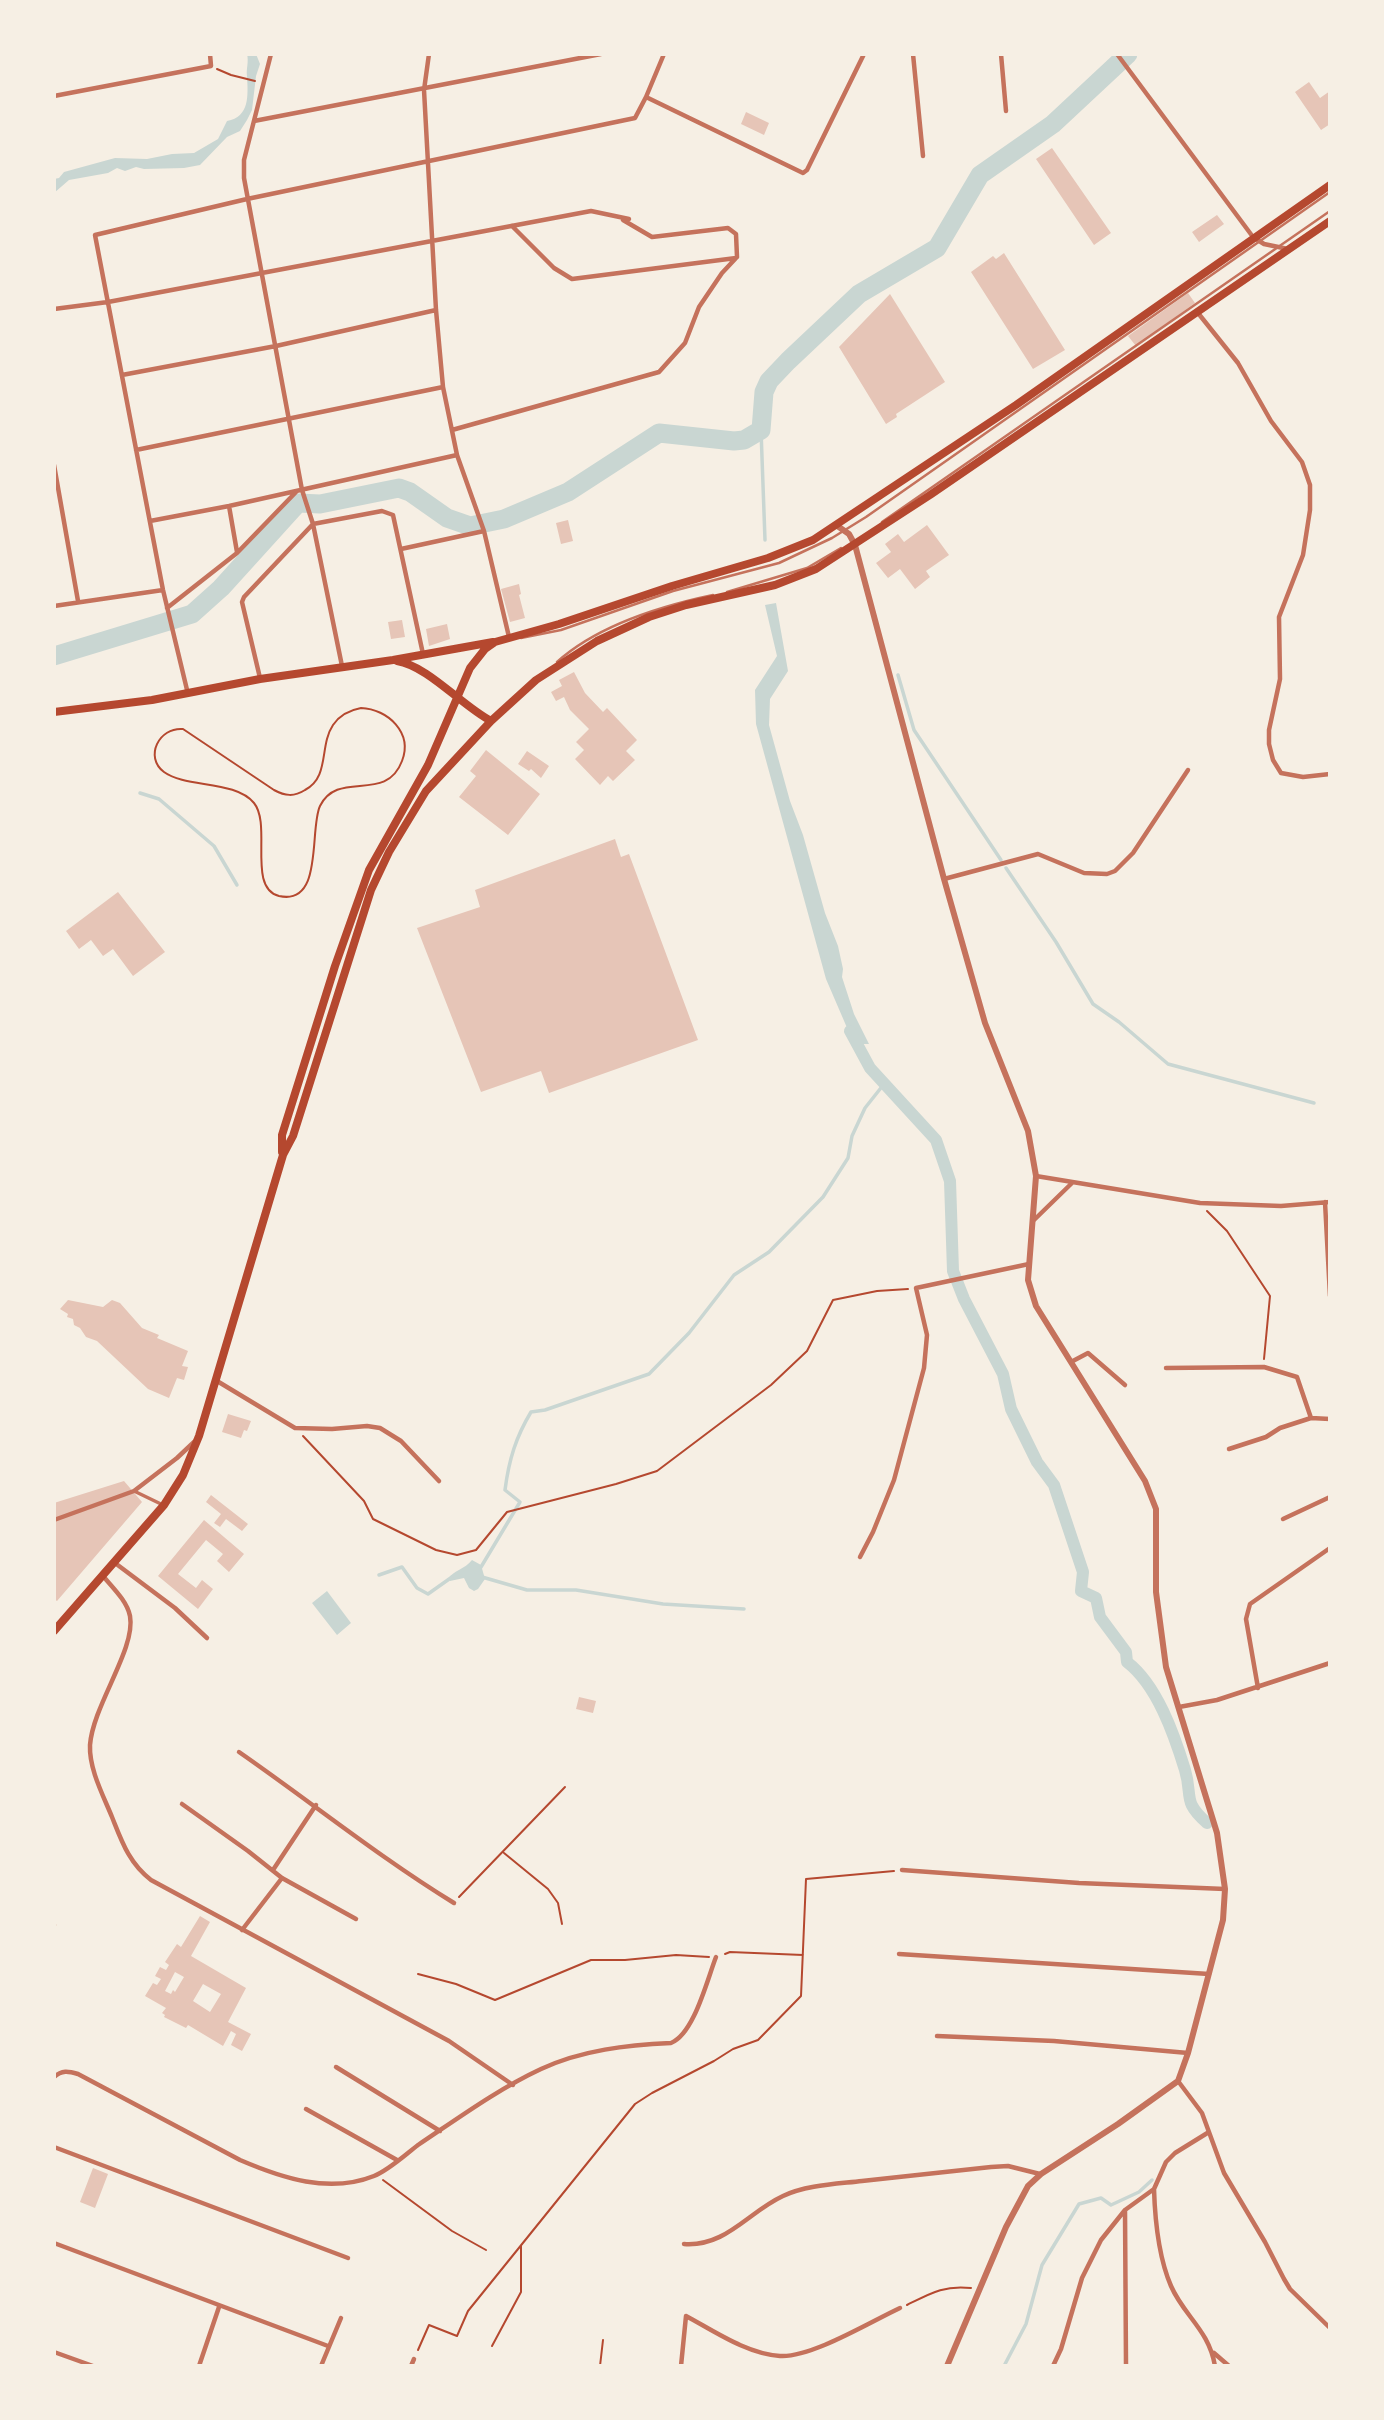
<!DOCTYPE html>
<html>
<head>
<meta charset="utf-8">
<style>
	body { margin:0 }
	#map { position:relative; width:1384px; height:2420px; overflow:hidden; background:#f6efe4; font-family:"IBM Plex Sans",sans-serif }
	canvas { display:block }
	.frame { position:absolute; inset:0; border:56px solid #f6efe4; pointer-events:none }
</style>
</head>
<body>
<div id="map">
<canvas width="1384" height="2420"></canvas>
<div class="frame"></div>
</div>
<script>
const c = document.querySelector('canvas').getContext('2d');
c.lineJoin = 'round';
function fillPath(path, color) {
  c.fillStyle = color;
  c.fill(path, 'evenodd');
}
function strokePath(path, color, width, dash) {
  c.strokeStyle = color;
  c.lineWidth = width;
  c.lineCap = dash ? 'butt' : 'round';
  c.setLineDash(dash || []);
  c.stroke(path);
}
fillPath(new Path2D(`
	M247 54H256L260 64 256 76 252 110 247 120 240 131 227 137 200 165 184 168 144 169 136 167 125 171 117 168 108 173 69 180 54 193V179L59 178 64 172 115 158 147 159 172 154 194 153 218 139 227 121C250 117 248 95 247 76 246 69 249 62 247 54Z
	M776 603 788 671 770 699 769 725 790 801 803 835 825 913 838 946 843 969 842 977 854 1014 869 1044H854L826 979 756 724 755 690 777 656 765 605Z
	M472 1560 481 1565 485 1579 478 1589 474 1591 469 1588 464 1578 450 1581 449 1578C453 1571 465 1569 472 1560Z
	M327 1591 351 1623 337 1635 312 1603Z`), '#c9d6d2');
strokePath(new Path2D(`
	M761 430 765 540
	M898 675 914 730 1001 860
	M140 793 159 799 214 846 237 885
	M1006 868 1056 942 1093 1004 1119 1022 1168 1064 1314 1103
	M481 1567 520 1502 505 1490C509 1459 516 1437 531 1412L545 1410 649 1374 689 1333 734 1275 769 1252 823 1197 848 1158 852 1136 865 1108 884 1084
	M379 1575 402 1567 417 1588 428 1594 452 1577
	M482 1577 527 1590H576L663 1604 744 1609
	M1004 2366 1026 2324 1042 2265 1079 2204 1101 2198 1111 2205 1139 2192 1152 2180`), '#c9d6d2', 3.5);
strokePath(new Path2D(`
	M850 1031 870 1068 936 1140 950 1181 953 1271 964 1299 1003 1374 1011 1409 1037 1462 1054 1485 1083 1572 1081 1591 1096 1598 1100 1617 1126 1652 1127 1662C1157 1685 1174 1734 1185 1770 1193 1797 1182 1801 1207 1823`), '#c9d6d2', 12);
strokePath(new Path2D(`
	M54 656 192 614 221 588 298 503 320 504 399 488 410 492 447 518 470 526 504 519 568 492 659 433 734 441 744 440 761 430 764 392 769 381 788 361 859 294 937 248 980 175 1053 124 1128 54`), '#c9d6d2', 19);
fillPath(new Path2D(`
	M1309 82 1320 98 1330 91V124L1321 130 1295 92Z
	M746 112 769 123 764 135 741 124Z
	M1052 148 1111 233 1094 245 1036 159Z
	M1217 215 1224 224 1199 242 1192 232Z
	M1004 253 1065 350 1033 369 971 272 993 256 996 259Z
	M1188 293 1195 303 1136 346 1128 336Z
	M890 294 945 382 896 414 897 417 886 424 839 347Z
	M568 520 573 541 561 544 556 523Z
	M927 525 949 555 926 571 930 577 915 589 900 569 888 578 876 563 891 552 885 544 898 534 904 542Z
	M519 584 521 594 519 595 525 618 510 622 501 589Z
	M402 620 405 637 391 639 388 622Z
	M447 624 450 639 429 646 426 629Z
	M574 672 585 693 603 712 607 708 637 740 626 751 635 760 613 781 608 776 600 785 575 759 584 750 576 742 589 729 570 710 564 697 556 701 551 692 562 686 559 680Z
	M486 750 540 794 508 835 459 797 476 776 470 771Z
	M527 751 549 766 541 778 531 769 529 771 518 764Z
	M615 839 621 857 629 854 698 1040 549 1093 541 1071 481 1092 417 928 480 907 475 890Z
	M118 892 165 952 133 976 113 949 103 956 91 940 79 949 66 931Z
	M68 1300 103 1307 112 1300 120 1303 142 1328 159 1335 157 1338 188 1351 182 1366 188 1367 184 1380 177 1378 169 1398 148 1389 97 1341 86 1337 80 1328 74 1325 73 1319 67 1317 68 1314 60 1309Z
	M228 1414 251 1421 247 1431 244 1430 241 1438 222 1432Z
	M124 1481 142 1502 57 1601 54 1599V1503Z
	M211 1495 248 1524 242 1531 226 1519 220 1527 214 1523 221 1514 206 1502Z
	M204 1520 244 1554 229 1572 217 1561 223 1554 206 1540 178 1574 196 1588 202 1580 213 1589 198 1609 158 1576Z
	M579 1697 596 1701 593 1713 576 1709Z
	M200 1916 210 1922 191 1956 246 1988 228 2022 251 2034 242 2051 231 2045 236 2034 231 2031 223 2046 188 2025 186 2028 164 2017 165 2015 162 2013 166 2008 145 1996 153 1983 157 1985 161 1979 155 1976 160 1967 166 1970 169 1965 165 1962 177 1944 181 1947ZM175 1972 184 1977 175 1992 173 1990 171 1994 165 1991ZM203 1984 221 1994 210 2012 193 2001Z
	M93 2168 108 2174 95 2208 80 2202Z`), '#e6c5b7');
strokePath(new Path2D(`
	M217 69 231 75 255 81
	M361 708C388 709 413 733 402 761 386 804 338 769 320 806 309 829 324 906 279 896 247 888 272 825 254 803 235 780 186 788 164 772 144 757 159 727 183 729L274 790C285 796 294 797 305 790 330 777 319 746 333 725 339 716 350 710 361 708Z
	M1207 1211 1227 1231 1270 1296 1264 1359
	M303 1436 364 1501 373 1519 436 1550 457 1555 476 1550 507 1512 616 1484 657 1471 771 1385 807 1351 833 1300 877 1291 908 1289
	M504 1853 548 1889 558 1903 562 1924
	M459 1897 565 1787
	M725 1954 730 1952 803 1955
	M418 1974 456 1984 495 2000 591 1960H625L676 1955 709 1957
	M383 2180 452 2231 486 2250
	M907 2305C931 2293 944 2285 971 2288
	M492 2346 521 2292V2246
	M418 2350 429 2325 457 2336 468 2311 635 2104 652 2093 714 2061 733 2049 758 2040 801 1996 806 1879 894 1871
	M600 2366 603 2340`), '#b5482f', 2);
strokePath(new Path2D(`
	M882 522 1330 211
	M727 592 807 568 841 548
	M521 638 561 630 673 591 779 563 832 538 866 517 1330 192
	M557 662C598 625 661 606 713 595
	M54 1925H55`), '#c5725c', 2.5);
strokePath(new Path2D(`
	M134 1491 163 1505`), '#c5725c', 3.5);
strokePath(new Path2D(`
	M271 54 244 160V178L302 490 313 524 342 666
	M429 54 424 90 436 310 443 387 457 455 484 531 509 637
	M664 54 646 97 803 173 807 170 864 54
	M913 54 923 156
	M1001 54 1006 111
	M1117 54 1253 237 1264 244 1288 249
	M54 96 211 66 210 54
	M254 121 601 54
	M512 226 554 268 572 279 736 258
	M54 309 108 302 591 211 629 219
	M1198 313 1238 363 1271 421 1302 462 1310 485V510L1303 555 1279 617 1280 679 1269 730V744L1273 760 1281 773 1303 777 1330 774
	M122 375 276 346 436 310
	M452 430 659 372 685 343 699 307 722 273 737 257 736 234 728 228 652 237 623 220
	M136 450 443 387
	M54 465 78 601
	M229 506 237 552
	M150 521 229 506 457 455
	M401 549 484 531
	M54 606 163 590
	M167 608 237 553 296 492
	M260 678 242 602 244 597 313 524 382 511 393 515 423 654
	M188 694 163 590 95 235 247 199 635 118 646 97
	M944 879 1038 854 1084 873 1107 874 1115 871 1133 853 1188 770
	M1036 1176 1200 1203 1281 1206 1330 1202
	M1325 1202 1330 1296
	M1034 1220 1072 1183
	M1071 1362 1088 1353 1125 1385
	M1166 1368 1264 1367 1297 1377 1311 1418 1330 1419
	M217 1381 295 1428 332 1429 367 1426 380 1428 401 1441 439 1481
	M1229 1449 1266 1437 1280 1428 1311 1418
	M1283 1519 1330 1497
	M54 1520 134 1491 177 1458 194 1442
	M860 1557 873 1532 894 1480 924 1368 927 1335 916 1288 1029 1264
	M115 1563 175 1608 207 1638
	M103 1576C113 1588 127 1601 130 1616 136 1649 93 1705 90 1745 89 1769 103 1795 112 1817 122 1842 129 1863 151 1880L449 2041 513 2085
	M1258 1688 1246 1619 1250 1604 1330 1548
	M1179 1707 1217 1700 1330 1663
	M239 1752C311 1802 379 1857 454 1903
	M182 1804 248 1851 282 1878 356 1919
	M273 1870 316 1805
	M902 1870 1079 1883 1225 1889
	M242 1930 282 1878
	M899 1954 1209 1974
	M937 2036 1054 2041 1188 2053
	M336 2067 440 2131
	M54 2077C62 2070 68 2071 78 2074L240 2160C282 2178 329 2194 374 2176 389 2170 405 2155 418 2145 457 2119 498 2089 541 2069 582 2050 627 2045 671 2043 694 2034 707 1980 716 1957
	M1178 2081 1202 2113 1224 2173 1265 2242 1284 2279 1290 2289 1330 2328
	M306 2109 397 2160
	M54 2147 348 2258
	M1154 2189C1155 2221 1158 2256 1171 2286 1184 2316 1209 2330 1215 2366
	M1125 2210 1126 2366
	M54 2243 328 2346
	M684 2244C726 2247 748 2212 783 2196 806 2185 837 2184 862 2181 905 2176 948 2172 991 2167L1008 2166 1040 2174
	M54 2352 93 2366
	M1214 2353 1229 2366
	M199 2366 219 2307
	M321 2366 341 2318
	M411 2366 414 2359
	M681 2366 686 2316C714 2331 747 2354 780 2356 811 2358 870 2322 900 2308
	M1053 2366 1061 2349 1082 2278 1101 2240 1125 2210 1154 2189 1166 2162 1175 2153 1209 2132`), '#c5725c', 4.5);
strokePath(new Path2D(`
	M836 525 849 534 855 545 944 879 985 1023 1028 1131 1036 1176 1028 1280 1036 1306 1145 1481 1156 1509V1592L1166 1667 1217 1833 1225 1889 1223 1920 1188 2053 1178 2081 1118 2124 1041 2174 1028 2186 1006 2227 947 2366`), '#c5725c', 6);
strokePath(new Path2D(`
	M397 661C428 666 462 706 491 721
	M54 712 152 700 260 679 393 660 493 642
	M282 1152V1135L335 966 369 870 428 765 470 668 485 649 495 642 559 624 672 586 768 558 813 540 1016 405 1330 185
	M54 1631 164 1505 183 1475 199 1436 283 1155 293 1136 371 890 389 852 426 791 491 721 536 680 597 641 649 617 686 605 775 585 816 569 930 495 1330 221`), '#b5482f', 8);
</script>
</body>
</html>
